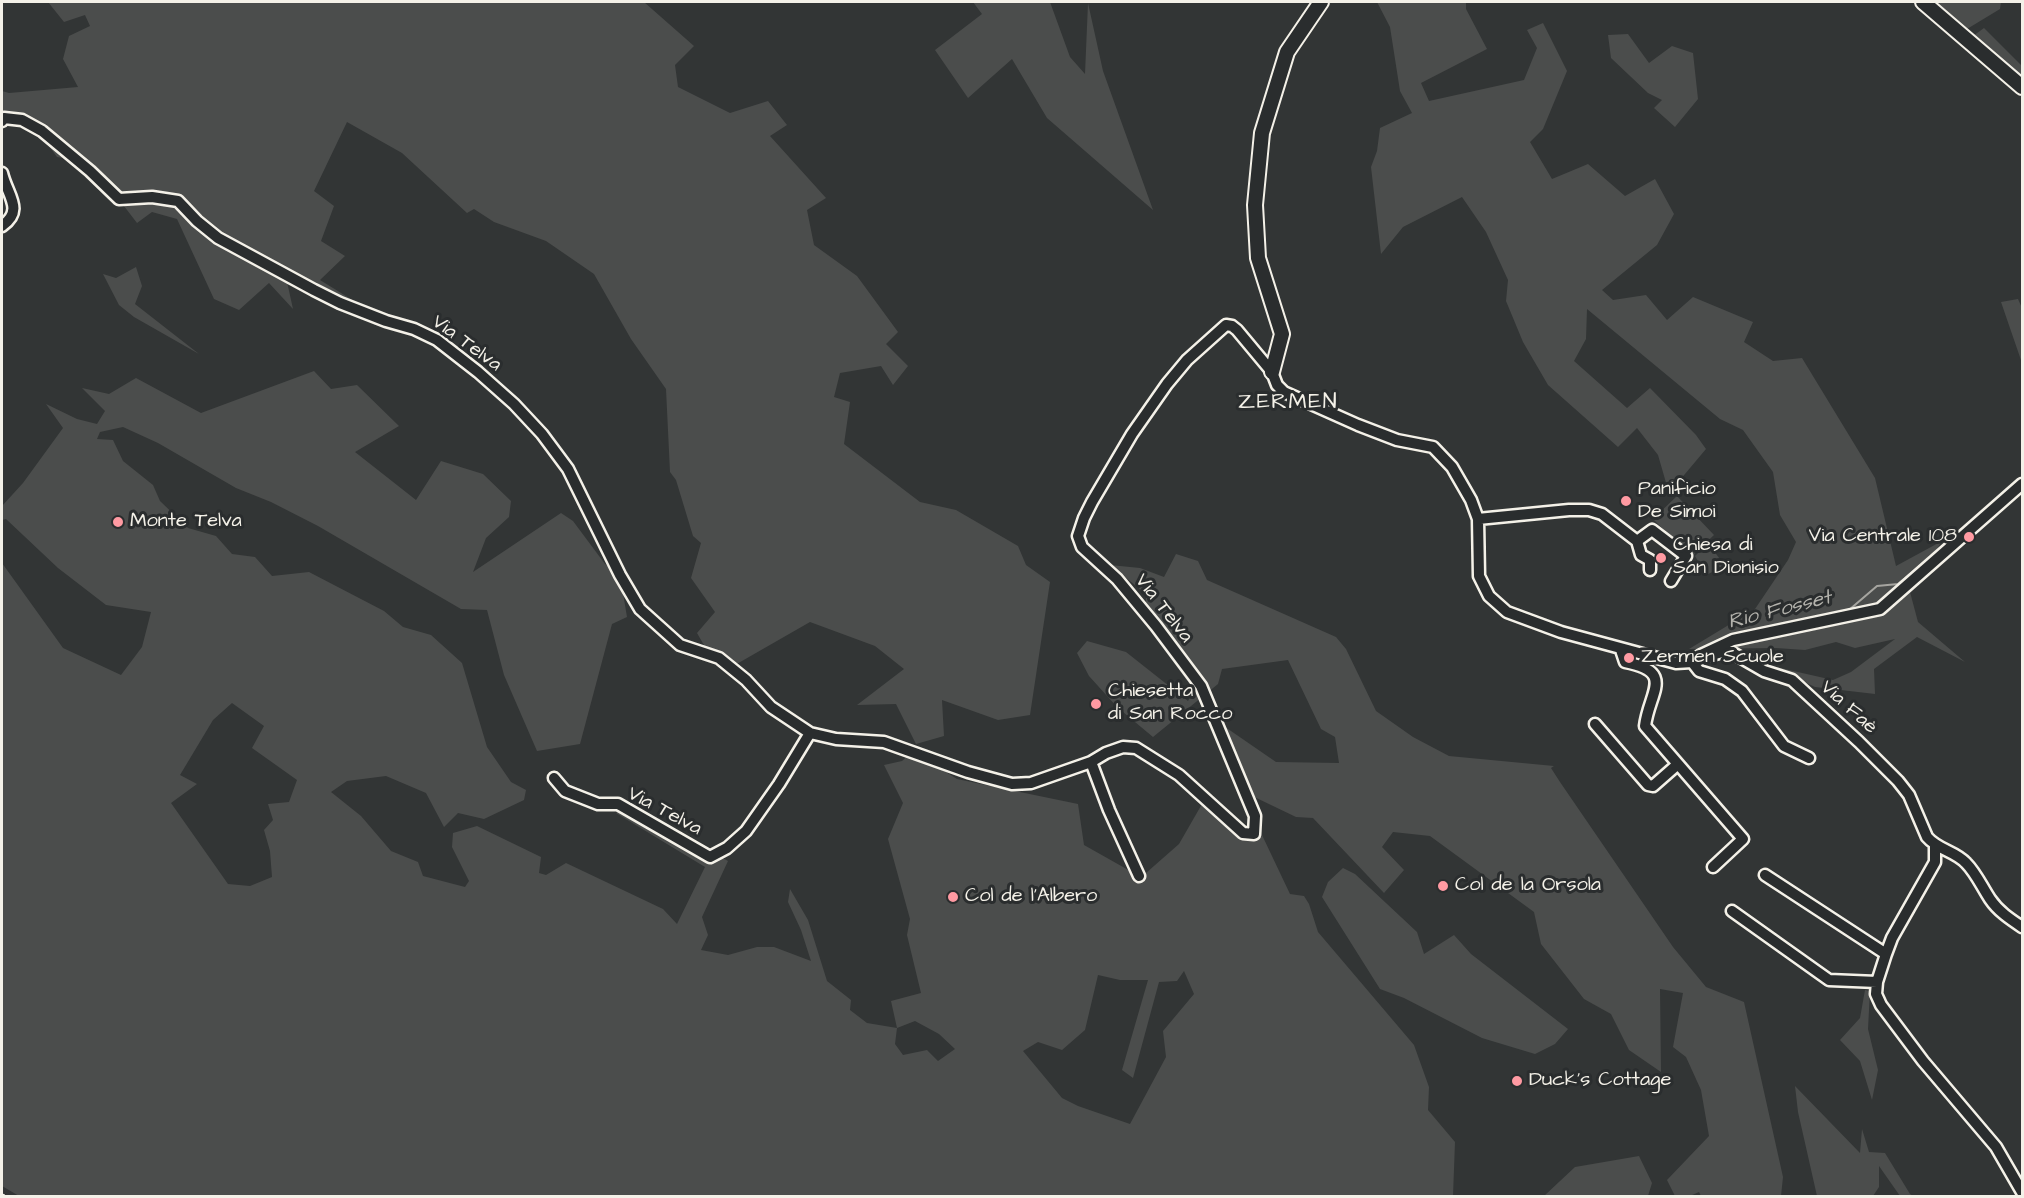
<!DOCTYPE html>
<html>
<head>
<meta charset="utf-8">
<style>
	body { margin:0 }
	#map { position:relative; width:2024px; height:1198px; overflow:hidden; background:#323535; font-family:"Architects Daughter",sans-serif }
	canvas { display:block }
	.frame { position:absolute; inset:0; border:3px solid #f4f1e8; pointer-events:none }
</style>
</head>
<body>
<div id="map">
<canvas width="2024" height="1198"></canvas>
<div class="frame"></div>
</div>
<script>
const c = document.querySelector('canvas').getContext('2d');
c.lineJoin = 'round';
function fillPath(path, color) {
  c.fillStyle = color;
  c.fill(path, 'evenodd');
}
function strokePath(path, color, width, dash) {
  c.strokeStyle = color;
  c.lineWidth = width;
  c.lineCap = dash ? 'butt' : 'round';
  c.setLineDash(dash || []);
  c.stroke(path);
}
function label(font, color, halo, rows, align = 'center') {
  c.font = font + ' "Architects Daughter",sans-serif';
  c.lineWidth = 6;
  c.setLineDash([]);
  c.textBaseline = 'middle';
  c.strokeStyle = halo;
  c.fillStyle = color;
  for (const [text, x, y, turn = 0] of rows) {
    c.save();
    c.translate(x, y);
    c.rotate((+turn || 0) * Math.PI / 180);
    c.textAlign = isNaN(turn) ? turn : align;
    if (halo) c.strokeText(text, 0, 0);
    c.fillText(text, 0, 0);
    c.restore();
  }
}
fillPath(new Path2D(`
	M48 2H644L694 46 675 65 678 87 730 113 768 101 787 125 770 136 826 198 807 210 814 245 857 276 898 332 886 344 908 366 893 385 881 366 840 373 834 397 850 402 844 444 920 502 956 510 1018 546 1026 565 1050 582 1030 715 998 720 942 700 944 736 916 744 896 704 857 705 904 669 875 646 810 622 735 665 705 647 697 633 715 612 691 578 701 543 693 536 676 480 670 472 666 389 631 339 594 274 546 241 494 222 474 209 467 213 402 153 347 122 314 191 334 206 321 241 345 256 320 280 354 301 284 268 293 309 269 283 239 310 214 299 177 219 152 212 137 223 91 163 57 157 44 139 40 125 2 113V91L9 93 78 87 63 59 69 36 90 26 85 15 64 22Z
	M973 2H1050L1070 57 1085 74 1088 3 1103 71 1153 210 1047 118 1012 59 968 98 935 50 982 14Z
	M1377 2H1466V9L1487 49 1421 83 1429 101 1524 80 1537 48 1527 30 1543 23 1567 71 1543 129 1530 142 1552 179 1588 164 1625 196 1655 179 1674 214 1657 245 1602 290 1613 300 1646 295 1667 320 1693 297 1753 322 1744 342 1773 361 1802 358 1875 478 1896 566 1942 541 1910 592 1918 622 1965 662 1917 637 1874 669 1875 694 1815 687 1767 665 1833 680 1851 672 1895 639 1855 648 1836 642 1805 650 1776 648 1689 649 1755 609 1788 560 1796 542 1780 515 1773 472 1743 430 1720 419 1587 309 1586 339 1574 361 1627 408 1650 388 1696 435 1706 449 1669 493 1658 455 1637 428 1618 447 1548 385 1523 342 1506 301 1508 280 1486 232 1462 197 1403 227 1381 254 1371 167 1377 151 1380 128 1412 113 1400 91 1390 27Z
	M1936 2H2001L2000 9 1967 29Z
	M1984 28 2022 66V80L1973 36Z
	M1628 34 1649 63 1672 46 1693 53 1698 99 1675 127 1654 108 1662 100 1648 93 1611 58 1608 35Z
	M136 267 142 286 135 304 199 354 134 317 119 305 103 274 116 278Z
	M2018 299 2022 308V363L2001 302Z
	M314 371 331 389 357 385 399 426 355 452 416 500 441 461 483 474 511 501 509 517 486 538 473 572 561 513 573 521 605 564 620 575 627 617 612 624 580 744 537 751 504 675 487 610 461 609 318 526 271 502 236 488 158 443 123 427 100 432 97 439 113 440 123 461 153 485 160 501 188 528 216 536 232 554 255 557 272 576 309 572 384 611 403 627 431 635 462 663 487 747 511 782 526 790 524 800 484 819 458 813 444 827 426 793 386 776 347 781 331 792 361 816 391 851 418 862 423 876 465 887 469 881 452 847 453 833 477 826 541 857 539 873 546 875 566 863 663 909 677 924 705 867 616 813 629 805 728 861 702 917 708 935 701 950 728 955 757 947H774L811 961 801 930 788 902 790 889 808 920 827 981 851 1000 850 1010 867 1023 897 1028 891 1001 921 993 907 935 910 919 888 839 903 803 884 765 902 761 913 751 957 779 1078 804 1084 845 1139 876 1146 873 1179 844 1202 804 1240 835H1262L1290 894 1304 896 1309 904 1318 932 1414 1045 1429 1087 1428 1110 1455 1142 1453 1196H19L2 1186V563L63 648 121 675 142 647 151 612 106 605 58 568 6 519 2 520V506L23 483 63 428 46 404 77 419 97 424 105 411 82 388 109 394 136 378 201 413ZM232 703 264 726 252 748 297 780 289 802 268 804 273 820 264 830 270 851 272 877 250 886 228 884 171 803 197 784 180 775 213 720ZM1184 971 1194 994 1163 1031 1166 1057 1130 1124 1078 1106 1062 1098 1023 1051 1038 1042 1062 1050 1085 1030 1098 975 1120 980H1148L1122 1070 1133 1078 1159 982 1177 981ZM915 1021 939 1034 955 1049 938 1061 927 1050 903 1055 895 1044 897 1028Z
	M1677 496 1714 535 1691 557 1653 519Z
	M1708 543 1725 566 1706 575 1695 556Z
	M1176 554 1198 561 1207 580 1336 637 1346 649 1376 711 1413 737 1449 756 1554 766 1551 768 1560 782 1673 947 1706 987 1744 1002 1783 1177 1781 1196H1701L1699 1192 1690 1196H1675L1667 1180 1709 1136 1701 1090 1686 1057 1673 1047 1683 993 1660 989 1661 1072 1629 1050 1611 1014 1584 999 1541 944 1534 912 1430 836 1393 832 1382 847 1404 870 1384 893 1313 818 1296 817 1246 793 1215 720 1276 762 1339 763 1335 737 1321 729 1288 660 1222 669 1218 684 1153 737 1117 707 1089 676 1077 653 1087 641 1126 652 1188 701 1194 690 1146 625V594L1110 565 1140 568 1164 577Z
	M1343 868 1355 874 1417 932 1424 954 1454 935 1471 954 1568 1029 1555 1044 1535 1054 1482 1038 1404 998 1380 989 1322 897 1328 882Z
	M1865 990 1870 991 1868 1029 1878 1070 1872 1100 1860 1061 1840 1040 1860 1018Z
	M1795 1086 1860 1153 1862 1129 1869 1152 1885 1153 1910 1194 1913 1196H1900L1879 1166V1187L1873 1196H1817L1798 1112Z
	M1639 1156 1652 1183 1648 1196H1544L1575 1167Z`), '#4b4d4c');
strokePath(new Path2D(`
	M1820 616 1849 610 1877 586 1898 584 1967 526`), '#a6a5a0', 2);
const minor = new Path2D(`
	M2 121 4 118 22 120 42 131 90 171 119 199 152 197 178 201 197 221 218 238 314 290 340 303 386 321 414 329 437 340 478 372 514 404 542 434 568 469 620 575 640 609 680 645 719 658 746 680 771 707 810 733 836 739 884 742 968 772 1012 784 1031 783 1091 762 1106 753 1123 747 1136 748 1179 775 1243 833 1254 834 1255 816 1201 686 1156 626 1117 579 1082 547 1078 536 1084 518 1092 502 1132 434 1167 384 1187 360 1226 325 1232 326 1237 330 1272 372 1277 385 1284 392 1358 425 1397 440 1433 447 1452 467 1471 500 1478 519 1479 576 1489 596 1507 612 1561 632 1676 663 1692 662 1701 655 1733 640 1880 609 2022 484
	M2 173C7 195 25 210 2 226
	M1478 519 1569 510H1589L1602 514 1637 541 1641 555 1650 560V570
	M1637 541 1652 530 1686 556 1671 581
	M1621 650 1625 662C1676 672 1649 692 1645 726L1743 839 1713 867
	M1712 655 1722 652H1731L1764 671 1792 680 1859 742 1898 781 1909 795 1927 837C1938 850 1955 851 1966 863 1976 873 1982 887 1990 899 1998 911 2010 919 2022 927
	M1692 662 1699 671 1725 679 1742 691 1784 746 1809 758
	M1595 724 1648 785 1653 786 1678 764
	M1091 762 1109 810 1139 876
	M554 778 565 791 598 804H618L710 857 727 848 746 831 779 784 810 733
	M1935 845V862L1892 938 1886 954 1877 982 1876 994 1881 1005 1923 1061 1996 1147 2022 1192
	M1765 875 1886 954
	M1732 911 1829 980 1877 982`);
const major = new Path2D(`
	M1923 2 2022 87
	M1272 372 1282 334 1258 258 1255 205 1262 133 1287 52 1321 2`);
strokePath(minor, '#f4f1e8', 15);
strokePath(major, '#f4f1e8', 18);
strokePath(minor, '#2a2d2e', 10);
strokePath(major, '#2a2d2e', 14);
const rail = new Path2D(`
	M2 1196H3`);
strokePath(rail, '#f4f1e8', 4.5);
strokePath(rail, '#2a2d2e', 2, [7]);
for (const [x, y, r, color] of [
	[1626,501,6,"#ff9aa2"],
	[118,522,6,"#ff9aa2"],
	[1969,537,6,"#ff9aa2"],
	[1661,558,6,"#ff9aa2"],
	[1629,658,6,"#ff9aa2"],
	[1096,704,6,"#ff9aa2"],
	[1443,886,6,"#ff9aa2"],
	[953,897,6,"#ff9aa2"],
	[1517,1081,6,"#ff9aa2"]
]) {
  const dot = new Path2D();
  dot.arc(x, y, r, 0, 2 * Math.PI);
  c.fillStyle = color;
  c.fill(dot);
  strokePath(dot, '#2a2d2e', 2);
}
label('20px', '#f4f1e8', '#2a2d2e', [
	["Via Telva",466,344,36],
	["Via Telva",1163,609,52],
	["Via Faè",1848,708,42],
	["Via Telva",664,812,28]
]);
label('20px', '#f4f1e8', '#2a2d2e', [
	["Panificio",1638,490],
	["De Simoi",1638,513],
	["Monte Telva",130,522],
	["Via Centrale 108",1957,537,"right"],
	["Chiesa di",1673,546],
	["San Dionisio",1673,569],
	["Zermen Scuole",1641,658],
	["Chiesetta",1108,692],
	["di San Rocco",1108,715],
	["Col de la Orsola",1455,886],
	["Col de l'Albero",965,897],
	["Duck's Cottage",1529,1081]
], 'left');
label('italic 21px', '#b3b2ac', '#2a2d2e', [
	["Rio Fosset",1780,611,-14]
]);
c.letterSpacing = '1.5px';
label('22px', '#f4f1e8', '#2a2d2e', [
	["ZERMEN",1288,403]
]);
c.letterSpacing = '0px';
</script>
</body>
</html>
